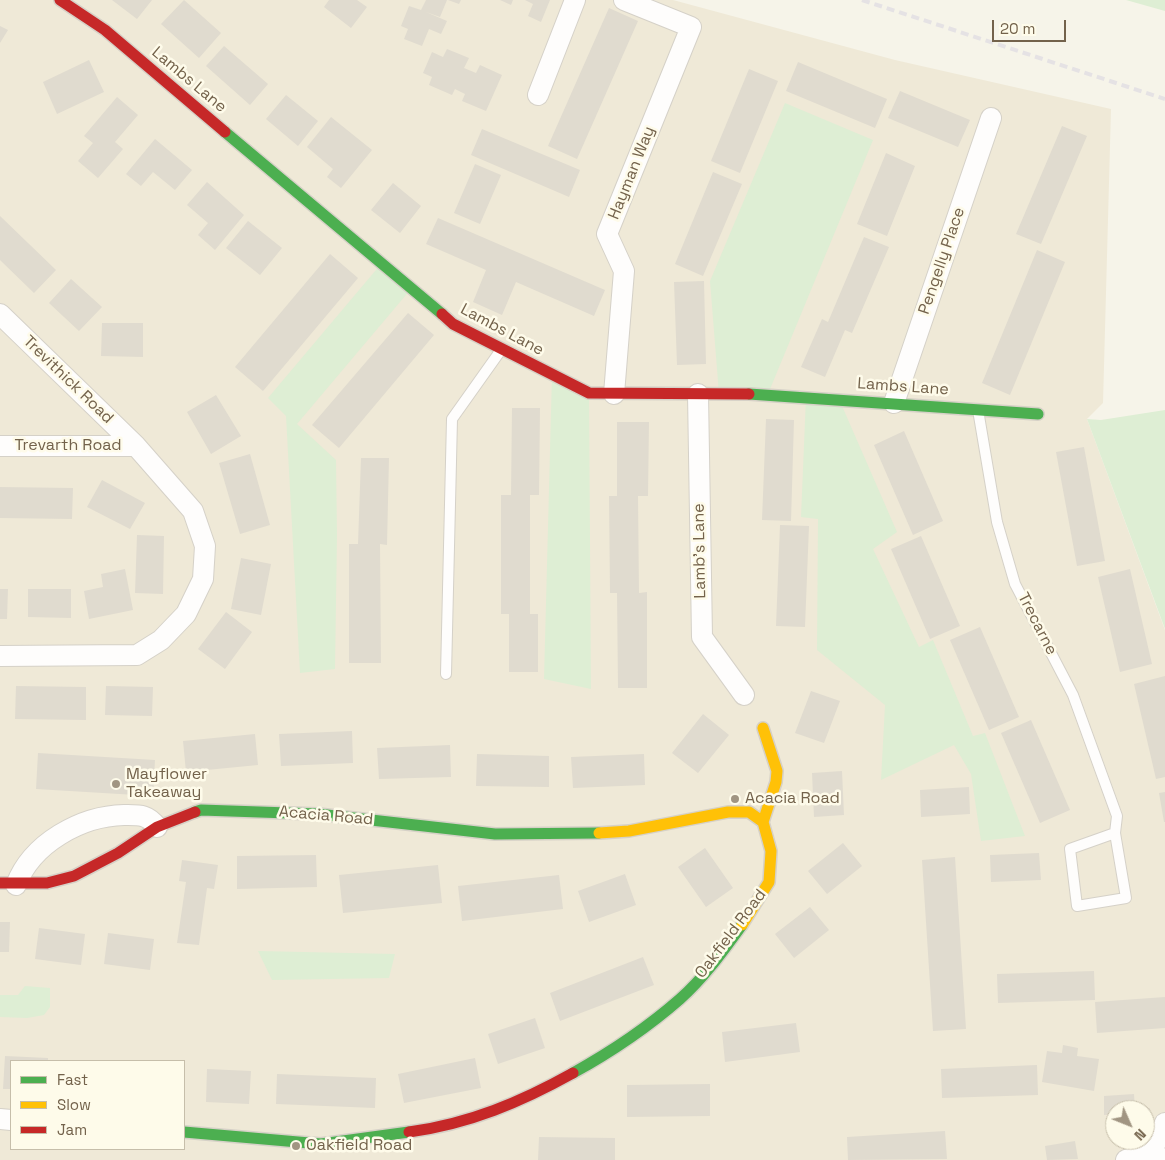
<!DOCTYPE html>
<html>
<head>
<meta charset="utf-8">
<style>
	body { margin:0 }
	#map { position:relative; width:1165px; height:1160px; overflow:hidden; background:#f6f4e9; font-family:"Space Grotesk",sans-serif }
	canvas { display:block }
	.legend { position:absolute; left:10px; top:1060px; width:175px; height:90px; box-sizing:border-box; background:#fefbea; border:1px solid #c6beaa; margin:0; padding:6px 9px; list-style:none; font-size:15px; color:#73624b }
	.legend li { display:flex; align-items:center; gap:10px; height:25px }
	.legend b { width:25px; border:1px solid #c6beaa }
	.north { position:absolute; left:1105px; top:1100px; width:50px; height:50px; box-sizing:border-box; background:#fefbea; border:1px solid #c6beaa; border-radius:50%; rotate:134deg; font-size:14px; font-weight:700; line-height:20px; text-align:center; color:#73624b }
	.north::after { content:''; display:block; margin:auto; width:18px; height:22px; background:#a19582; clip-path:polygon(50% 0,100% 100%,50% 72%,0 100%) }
	.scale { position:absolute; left:992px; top:20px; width:74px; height:22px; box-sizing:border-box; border:2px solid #73624b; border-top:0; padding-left:6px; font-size:15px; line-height:18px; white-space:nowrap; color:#73624b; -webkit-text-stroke:4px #fefbea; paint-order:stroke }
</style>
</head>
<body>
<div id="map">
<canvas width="1165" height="1160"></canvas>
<ul class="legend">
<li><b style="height:6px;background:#4caf50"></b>Fast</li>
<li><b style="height:6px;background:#ffc107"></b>Slow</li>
<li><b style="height:6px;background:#c62828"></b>Jam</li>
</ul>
<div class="north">N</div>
<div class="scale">20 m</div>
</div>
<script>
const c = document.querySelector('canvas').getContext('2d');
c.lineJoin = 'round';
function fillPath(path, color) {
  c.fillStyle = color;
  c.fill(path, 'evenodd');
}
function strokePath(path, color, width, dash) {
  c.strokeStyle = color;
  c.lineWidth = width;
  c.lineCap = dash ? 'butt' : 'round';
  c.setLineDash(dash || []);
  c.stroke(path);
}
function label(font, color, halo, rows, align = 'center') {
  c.font = font + ' "Space Grotesk",sans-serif';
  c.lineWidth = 5;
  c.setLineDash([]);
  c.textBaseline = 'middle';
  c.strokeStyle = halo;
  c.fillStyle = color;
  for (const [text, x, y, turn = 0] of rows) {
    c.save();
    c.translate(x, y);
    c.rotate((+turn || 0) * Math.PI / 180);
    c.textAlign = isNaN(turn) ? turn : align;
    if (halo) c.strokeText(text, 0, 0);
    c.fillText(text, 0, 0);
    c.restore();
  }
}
fillPath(new Path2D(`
	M0 0H673L895 60 1111 109 1103 403 1087 419 1165 630V1160H0ZM11 1061H184V1149H11ZM1115 1110H1145V1140H1115Z`), '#efe9d7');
fillPath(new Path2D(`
	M1126 0H1165V11Z
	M785 103 873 140 768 394H719L710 281Z
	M381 264 411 289 297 424 336 460 337 535 335 669 300 673 286 416 268 398Z
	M552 374 589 393 591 689 544 679Z
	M806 397 839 399 897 532 873 549 919 647 933 640 973 736 985 733 1025 836 981 841 971 774 954 745 881 780 885 705 817 650 818 519 801 517Z
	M1165 410V629L1087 419 1101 420Z
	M258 951 395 954 389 978 272 980Z
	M25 986 50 988V1007L44 1015 27 1018 0 1017V995H18Z`), '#deeed4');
fillPath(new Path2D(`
	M112 0H152L137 19Z
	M184 0 221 33 199 58 161 24Z
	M329 0H357L367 7 351 28 324 7Z
	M426 0H447L440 17 426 12 447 21 441 34 429 29 422 46 404 39 408 29 401 26 409 6 421 10Z
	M448 0H461L459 4Z
	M500 0H513L511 5Z
	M525 0H550L541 22 528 16 533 4Z
	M609 8 638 21 577 159 548 146Z
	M0 26 8 30 0 43Z
	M224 46 268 84 250 105 206 66Z
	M447 49 469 58 464 68 476 73 480 65 502 75 486 111 462 101 465 94 455 89 452 95 429 85 432 77 423 73 432 52 443 57Z
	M89 60 104 92 57 114 43 82Z
	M798 62 887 99 875 128 786 91Z
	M749 69 778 81 740 173 711 161Z
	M900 91 970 120 958 147 888 118Z
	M286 95 318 121 298 146 266 119Z
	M117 97 138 115 115 142 123 149 98 178 78 161 93 143 84 136Z
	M331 117 372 150 341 188 327 177 333 169 307 147Z
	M1062 126 1087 136 1041 244 1016 234Z
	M482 129 580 170 569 197 471 155Z
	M155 139 192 170 175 190 153 172 141 186 126 174Z
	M886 153 915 166 887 236 857 224Z
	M475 164 501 175 480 224 454 213Z
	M713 172 742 184 703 276 675 264Z
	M207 182 244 215 215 250 198 235 208 223 187 205Z
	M393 183 421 206 400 233 371 210Z
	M0 216 56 270 34 293 0 260Z
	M438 218 605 290 594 316 516 282 502 315 473 302 486 270 426 244Z
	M248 221 282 248 260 275 226 248Z
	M864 237 889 247 852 333 845 330 825 377 801 367 822 319 828 322Z
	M1037 250 1065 262 1010 395 982 383Z
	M330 254 358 278 263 391 235 367Z
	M71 279 102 307 79 331 49 303Z
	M704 281 706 364 677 365 674 282Z
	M408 313 434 335 339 448 312 425Z
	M102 323H143V357L101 356Z
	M216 395 241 436 211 454 187 412Z
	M512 408H540L539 495H530V614H538V672H509V614H501V495H511Z
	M766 419 794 420 791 521 762 520Z
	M617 422H649L648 496H638L639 593 647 592V688H618L617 593H610L609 496H617Z
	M904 431 943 521 913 535 874 445Z
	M1084 447 1105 561 1077 566 1056 452Z
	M250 454 270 525 240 534 219 463Z
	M361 458H389L387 545 380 544 381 663H349V544H358Z
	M102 480 145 503 130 529 87 507Z
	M0 487 73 488 72 519 0 518Z
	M780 525 809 526 805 627 776 626Z
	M137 535 164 536 163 594 135 593Z
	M921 536 960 626 930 639 891 549Z
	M241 558 271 564 261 615 231 609Z
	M125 569 133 610 89 619 84 591 103 587 101 574Z
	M1130 569 1152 664 1120 672 1098 577Z
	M0 589H8L7 619H0Z
	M28 589H71V618L28 617Z
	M226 612 252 632 225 669 198 649Z
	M980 627 1019 717 989 730 950 640Z
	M1165 676V777L1156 779 1134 684Z
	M16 686 86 687V720L15 719Z
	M106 686 153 687 152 716 105 715Z
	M811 691 840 701 824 743 795 733Z
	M703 714 729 735 698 773 672 753Z
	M1031 720 1070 810 1040 823 1001 733Z
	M352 731 353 763 281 766 279 734Z
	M255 734 258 765 186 772 183 741Z
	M450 745 451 777 379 779 377 748Z
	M38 753 155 760 153 796 36 789Z
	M477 754 549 756V787L476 786Z
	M644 754 645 785 573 788 571 757Z
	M842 771 844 815 814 817 812 773Z
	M969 787 970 814 921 817 920 790Z
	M1165 792V822H1164L1159 793Z
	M843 843 862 866 827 894 808 871Z
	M705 848 733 888 706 907 678 867Z
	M1039 853 1041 880 991 882 990 855Z
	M316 855 317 887 237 889V856Z
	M955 857 966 1029 933 1031 922 860Z
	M182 860 218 865 214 889 207 888 199 945 177 943 186 882 179 881Z
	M438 865 442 903 343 913 339 875Z
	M625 874 636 905 589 922 578 891Z
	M559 875 563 909 462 921 458 886Z
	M810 907 829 930 794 958 775 934Z
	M0 922H10L9 952H0Z
	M39 928 85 934 81 965 35 959Z
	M108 933 154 939 150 970 104 964Z
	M643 957 654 985 560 1021 550 993Z
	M1094 971 1095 1000 998 1003 997 974Z
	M1165 997V1028L1097 1033 1095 1002Z
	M535 1018 545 1048 498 1064 488 1034Z
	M796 1023 800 1052 725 1062 722 1032Z
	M1063 1045 1078 1048 1077 1056 1099 1059 1094 1091 1042 1082 1047 1051 1062 1053Z
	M5 1056 48 1058V1061H11V1089H3Z
	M475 1058 481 1088 404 1103 398 1074Z
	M1037 1065 1038 1095 942 1098 941 1069Z
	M207 1069 251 1071 249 1104 206 1102Z
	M277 1074 376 1078 375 1108 276 1104Z
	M710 1084V1116L627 1117V1085Z
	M1134 1094 1135 1110H1115V1114L1104 1115V1096Z
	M1150 1108 1151 1133 1145 1134V1109Z
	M945 1131 947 1159 848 1160 847 1137Z
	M539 1137 615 1138V1160H538Z
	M1075 1141 1078 1159 1047 1160 1045 1146Z`), '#e0dbcf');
const lane = new Path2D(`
	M978 410 997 522 1015 584 1073 695 1117 816 1115 833 1070 849 1077 906 1126 898 1115 833
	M446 674 452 419 501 350`);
const street = new Path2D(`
	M538 95 575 0
	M0 314 136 446 193 511 205 546 203 579 186 614 161 640 137 655 0 656
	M614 394 624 271 607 234 691 27 624 0
	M698 394 702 637 744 695
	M894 403 991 118
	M0 446H136
	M16 885C32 843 81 816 124 815 139 815 148 814 157 827
	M0 1119 11 1120
	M1126 1160 1152 1151
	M1163 1160 1152 1151 1165 1123`);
const fast = new Path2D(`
	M225 132 442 314
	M749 394 1038 414
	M195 812 201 810 318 814 495 834 599 833
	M573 1073C611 1052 648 1027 680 999 704 978 723 951 742 925
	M184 1132 321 1144 409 1132`);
const slow = new Path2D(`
	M599 833 629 831 728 812H749L763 822
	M742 925 769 882 771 851 763 822 776 782 777 771 763 728`);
const jam = new Path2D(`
	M60 0 105 30 225 132
	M442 314 453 324 589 393 749 394
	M0 883H47L74 876 118 853 157 827 195 812
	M409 1132C469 1124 521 1102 573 1073`);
strokePath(lane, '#d5d1c8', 12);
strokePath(street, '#d5d1c8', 22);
strokePath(fast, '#d6d1c7', 14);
strokePath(slow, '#d6d1c7', 14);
strokePath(jam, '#d6d1c7', 14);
strokePath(lane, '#fefdfc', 10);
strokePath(street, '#fefdfc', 20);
strokePath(fast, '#4caf50', 11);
strokePath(slow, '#ffc107', 11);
strokePath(jam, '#c62828', 11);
strokePath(new Path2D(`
	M862 0 1165 99`), '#e5e2e4', 4, [8, 5]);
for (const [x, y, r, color] of [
	[116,784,5,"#a19582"],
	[735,799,5,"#a19582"],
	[296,1146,5,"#a19582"]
]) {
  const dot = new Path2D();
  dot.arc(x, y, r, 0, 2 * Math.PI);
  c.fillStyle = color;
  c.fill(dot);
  strokePath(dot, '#fefbea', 2);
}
label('16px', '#73624b', '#fefbea', [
	["Lambs Lane",189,80,40],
	["Hayman Way",632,173,-68],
	["Pengelly Place",942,261,-71],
	["Lambs Lane",502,330,28],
	["Trevithick Road",68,380,44],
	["Lambs Lane",903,387,4],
	["Trevarth Road",68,446],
	["Lamb's Lane",700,551,-91],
	["Trecarne",1037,624,63],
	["Acacia Road",326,816,5],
	["Oakfield Road",731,934,-53]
]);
label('16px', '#73624b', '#fefbea', [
	["Mayflower",126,775],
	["Takeaway",126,793],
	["Acacia Road",745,799],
	["Oakfield Road",306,1146]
], 'left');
</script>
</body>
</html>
